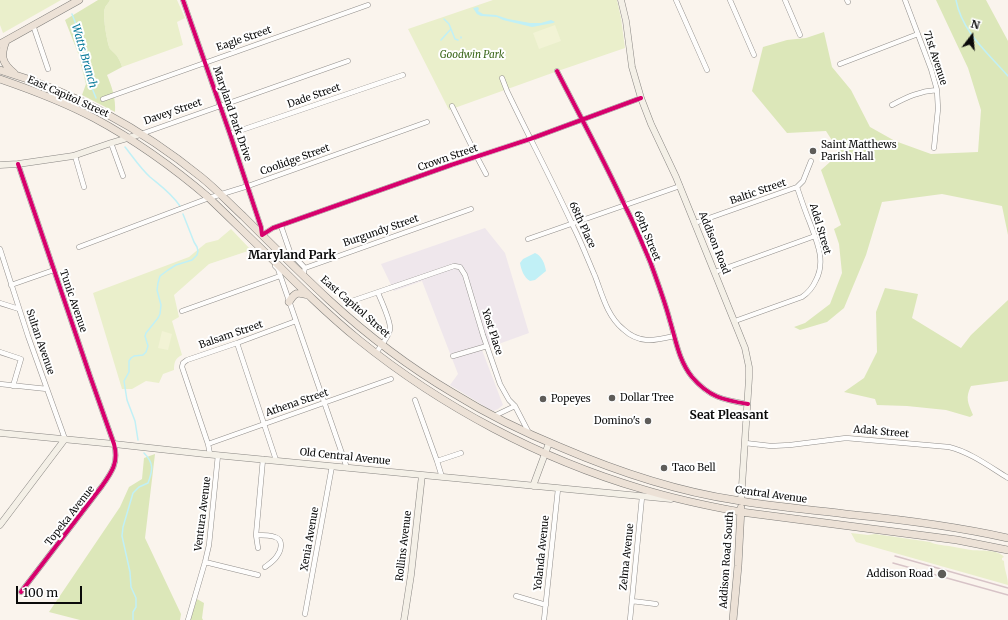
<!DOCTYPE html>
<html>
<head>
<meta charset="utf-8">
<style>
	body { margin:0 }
	#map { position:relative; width:1008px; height:620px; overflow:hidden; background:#faf4ed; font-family:Merriweather,serif }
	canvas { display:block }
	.north { position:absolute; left:952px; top:16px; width:40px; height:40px; -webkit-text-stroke:3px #fff; paint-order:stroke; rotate:16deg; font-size:11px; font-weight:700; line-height:16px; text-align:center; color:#0a0a0a }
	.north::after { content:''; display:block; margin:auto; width:14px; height:18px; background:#0a0a0a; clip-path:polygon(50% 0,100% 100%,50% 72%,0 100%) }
	.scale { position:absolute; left:16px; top:586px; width:66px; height:18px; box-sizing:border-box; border:2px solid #0a0a0a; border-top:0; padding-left:5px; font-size:12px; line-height:14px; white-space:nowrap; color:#0a0a0a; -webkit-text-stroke:3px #fff; paint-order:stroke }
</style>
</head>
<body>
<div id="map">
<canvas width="1008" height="620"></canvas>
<div class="north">N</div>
<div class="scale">100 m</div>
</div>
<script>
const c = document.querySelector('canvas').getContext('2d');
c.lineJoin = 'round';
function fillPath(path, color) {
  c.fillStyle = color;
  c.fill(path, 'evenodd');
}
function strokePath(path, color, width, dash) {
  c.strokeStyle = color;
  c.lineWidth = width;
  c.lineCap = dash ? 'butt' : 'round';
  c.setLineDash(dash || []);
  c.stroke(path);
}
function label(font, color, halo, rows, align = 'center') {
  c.font = font + ' Merriweather,serif';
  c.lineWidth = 4;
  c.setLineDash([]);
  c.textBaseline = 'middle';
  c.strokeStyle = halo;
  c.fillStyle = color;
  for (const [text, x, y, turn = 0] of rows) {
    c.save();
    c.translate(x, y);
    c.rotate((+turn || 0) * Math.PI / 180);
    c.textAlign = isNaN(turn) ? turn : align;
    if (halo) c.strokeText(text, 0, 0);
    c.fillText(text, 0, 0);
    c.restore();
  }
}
fillPath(new Path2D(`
	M485 228 505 253 529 333 482 350 503 405 498 409 494 411 489 409 450 385 458 374 422 281 394 291 381 264Z`), '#efe7ec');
fillPath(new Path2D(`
	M0 0H61L3 33 0 25Z
	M110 0H177L185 18 177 22 183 45 122 67C121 63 119 59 117 56 115 54 111 51 110 49 107 43 102 13 105 8 106 5 108 4 110 0Z
	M493 0H617L621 18 625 48 555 72 449 110 408 29Z
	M231 229 251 250 209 264 174 295 179 317 172 321 182 355C175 358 174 363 174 370L163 374 159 383 146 381 132 389H122L93 293 189 257 206 243 218 240Z
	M851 533 868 535 875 534 930 542C936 545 942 545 949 546 956 547 963 549 971 550 980 551 998 549 1004 557L1002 558V560L1004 561C1004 569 1008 577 1008 585L856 542Z`), '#eaefcb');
fillPath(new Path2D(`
	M98 0H110C108 4 106 5 105 8 102 13 107 43 110 49 112 51 115 54 117 56 119 59 121 63 122 67L107 75C112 87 116 99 115 112L82 95 86 84 78 53 65 20Z
	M936 0H986L1008 41V248V235L1002 206 942 194 882 202 866 255 844 308 827 322 800 330 794 327 805 323 830 304 842 273 839 244 834 229 841 225 821 170 840 153 826 131 787 133 752 91 763 47 787 40 806 38 824 32 832 67 851 90 870 127 895 141 931 154 978 152 981 110 968 68Z
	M885 288 918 294 912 318 961 348 971 335 1008 300V288V381L971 386C965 398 968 403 973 415L970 417 946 410 907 406 877 405 875 399 844 392 864 378 877 352 876 312Z
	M155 454 145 538 181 614 180 620H80L49 612 120 507 129 487 142 479 144 458Z
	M197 599 204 603 202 618 203 620H190Z`), '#dce7b9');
fillPath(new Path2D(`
	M555 25 561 41 539 49 533 33Z
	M162 331 172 334 168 350 158 348Z`), '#f2f3d5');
fillPath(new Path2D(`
	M478 7 479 9 478 11 483 14 496 15 508 19 530 23H541L551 20 555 22 553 23 532 27 503 20 497 17 481 16 477 14 473 8Z
	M535 253C542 256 545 264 546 271L535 280 530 281C524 278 521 269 520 263L523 259Z`), '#c1f0f6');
strokePath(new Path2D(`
	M956 0C962 32 988 53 1008 76
	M72 14 77 27 86 58 90 83 96 98
	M444 19 449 24 455 39 458 40
	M461 37V38
	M441 40 450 30
	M125 147C133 157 140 168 150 177 162 187 171 193 180 206
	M138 440 135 421 127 400 124 381 129 372V361L131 358 134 356 143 355 146 352 148 346 145 336 146 333 158 318 160 314 161 305 157 290 158 283 160 276 168 270 176 265 192 260 197 255 198 251 197 247 194 242 183 214
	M133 620V612L136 607V598L131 587 130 572 122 536 123 527 133 493 139 487 148 483C153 470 154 463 144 453`), '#c1f0f6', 1.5);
const street = new Path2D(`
	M183 0 230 134 261 227 262 235 273 228 451 165 530 139 641 98
	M676 0 707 70
	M730 0 754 55
	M785 0 800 35
	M847 0 848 2
	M905 0 931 69 937 90 938 109 934 148
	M33 25 48 69
	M840 64 918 34
	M557 71C580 116 604 160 625 206 635 225 643 245 651 264 658 283 665 302 670 321 676 341 679 361 692 377 709 397 723 400 748 404
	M502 78 507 91C529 137 553 182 574 228 582 244 588 260 595 276 602 294 607 316 623 329 639 344 654 341 674 336
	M103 99 368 5
	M892 105C907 97 920 91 937 90
	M452 106 477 157 486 174
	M141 134 348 61
	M230 134 403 75
	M111 143 123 176
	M75 156 84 187
	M18 164 90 376 114 444C119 462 112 472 102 486L21 592
	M695 223 797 187 803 181 811 161
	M281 226 290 252 305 268
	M528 239 680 186
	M79 247 209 198 248 186 427 122
	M0 249 28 336 65 439
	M275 266 278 269 347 468
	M715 272 815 236
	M303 275 305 268 471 209
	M11 285 54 270
	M352 301 454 266 460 267 465 275 483 335 500 384 509 400 515 406 529 433
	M0 303 19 309
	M182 311 280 276
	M735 321 802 297C808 293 813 287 816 280 826 261 817 242 810 223 805 211 801 199 797 187
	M237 343 276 460
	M0 352 21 359 13 386
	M376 353C380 347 390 335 390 329 391 322 381 300 378 293
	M453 356 487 346
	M0 384 47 389
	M415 400 437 461 442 477
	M494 416 515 406
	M745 443 771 446 790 445 846 438 949 447C970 452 990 467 1008 478
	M208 444 391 379
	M210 454 208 444 182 367 183 363 187 360 237 343 296 321
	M437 461 461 453
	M256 535C262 535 270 535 275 537 284 540 281 551 277 556 274 561 269 564 265 567
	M258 548 256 535 263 459
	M205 562 258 575
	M516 596 546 605
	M632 601 656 604
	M305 614 332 466
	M188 620 205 562 209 545 218 455
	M544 620 558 489
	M630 620 642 497`);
const secondary = new Path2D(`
	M621 0 626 21 632 67 641 98 651 124 676 177 745 348 749 367V378L741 501
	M0 165 18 164 73 156 111 143 141 134
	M0 433 114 444 205 454 671 499
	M533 486 549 443
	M0 525 65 439
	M404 620 411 575 422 475`);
const primary = new Path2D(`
	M6 41C0 56 2 63 14 73
	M0 44 79 0
	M0 70C74 92 141 128 201 177 216 189 229 203 243 216 271 244 300 273 329 300 367 335 409 367 453 393 487 414 523 432 560 447 616 471 675 491 735 500 775 507 815 510 855 515 906 520 958 527 1008 538
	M0 79C32 90 64 102 94 118 135 140 174 168 209 198 230 218 250 238 271 258 299 286 327 314 359 340 442 407 540 459 642 489 675 499 708 506 741 512L957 540 1008 550
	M289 302C295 292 297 292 308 295
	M733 620 738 566 741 508`);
strokePath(street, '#928f8c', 5.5);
strokePath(secondary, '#898683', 7);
strokePath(primary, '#7f7d7a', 8);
strokePath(street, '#fefdfc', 4.5);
strokePath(secondary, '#f4f0e7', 6);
strokePath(primary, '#ece1d6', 7);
strokePath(new Path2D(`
	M895 556 1008 588
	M893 563 1008 595`), '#d7c3c7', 1.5);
strokePath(new Path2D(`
	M183 0 230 134 261 227 262 235 273 228 451 165 530 139 641 98
	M557 71C580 116 604 160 625 206 635 225 643 245 651 264 658 283 665 302 670 321 676 341 679 361 692 377 709 397 723 400 748 404
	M18 164 90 376 114 444C119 462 112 472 102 486L21 592`), '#d6006c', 4);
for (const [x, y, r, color] of [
	[813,151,4,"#5e5c59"],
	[612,398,4,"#5e5c59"],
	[543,399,4,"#5e5c59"],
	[648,421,4,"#5e5c59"],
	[664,468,4,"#5e5c59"],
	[942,574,5,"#5e5c59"]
]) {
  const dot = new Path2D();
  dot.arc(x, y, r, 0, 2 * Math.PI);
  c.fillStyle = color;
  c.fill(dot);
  strokePath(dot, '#fff', 1.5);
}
label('10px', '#0a0a0a', '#fff', [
	["Eagle Street",244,39,-19],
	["71st Avenue",935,58,72],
	["Dade Street",314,96,-19],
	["East Capitol Street",68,97,24],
	["Davey Street",173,112,-19],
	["Maryland Park Drive",232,114,71],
	["Crown Street",448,158,-19],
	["Coolidge Street",295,160,-20],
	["Baltic Street",758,192,-19],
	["68th Place",582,225,65],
	["Adel Street",820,229,73],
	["Burgundy Street",381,231,-19],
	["69th Street",647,236,67],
	["Addison Road",714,243,68],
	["Tunic Avenue",73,301,71],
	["East Capitol Street",355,307,41],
	["Yost Place",492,332,72],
	["Balsam Street",231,335,-19],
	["Sultan Avenue",40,342,71],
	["Athena Street",297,403,-19],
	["Adak Street",881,432,5],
	["Old Central Avenue",345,457,6],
	["Central Avenue",771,495,8],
	["Ventura Avenue",203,514,-83],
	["Topeka Avenue",70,516,-52],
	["Xenia Avenue",310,539,-80],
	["Rollins Avenue",404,546,-83],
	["Yolanda Avenue",542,553,-84],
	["Zelma Avenue",627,557,-84],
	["Addison Road South",727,560,-86]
]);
label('italic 10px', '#396518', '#fff', [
	["Goodwin Park",472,55]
]);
label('10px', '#0a0a0a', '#fff', [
	["Saint Matthews",821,145],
	["Parish Hall",821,157],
	["Dollar Tree",620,398],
	["Popeyes",551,399],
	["Domino's",640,421,"right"],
	["Taco Bell",672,468],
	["Addison Road",933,574,"right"]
], 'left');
label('italic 11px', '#0d7d9c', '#fff', [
	["Watts Branch",84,56,74]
]);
label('bold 12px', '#0a0a0a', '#fff', [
	["Maryland Park",292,256],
	["Seat Pleasant",729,416]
]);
</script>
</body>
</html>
